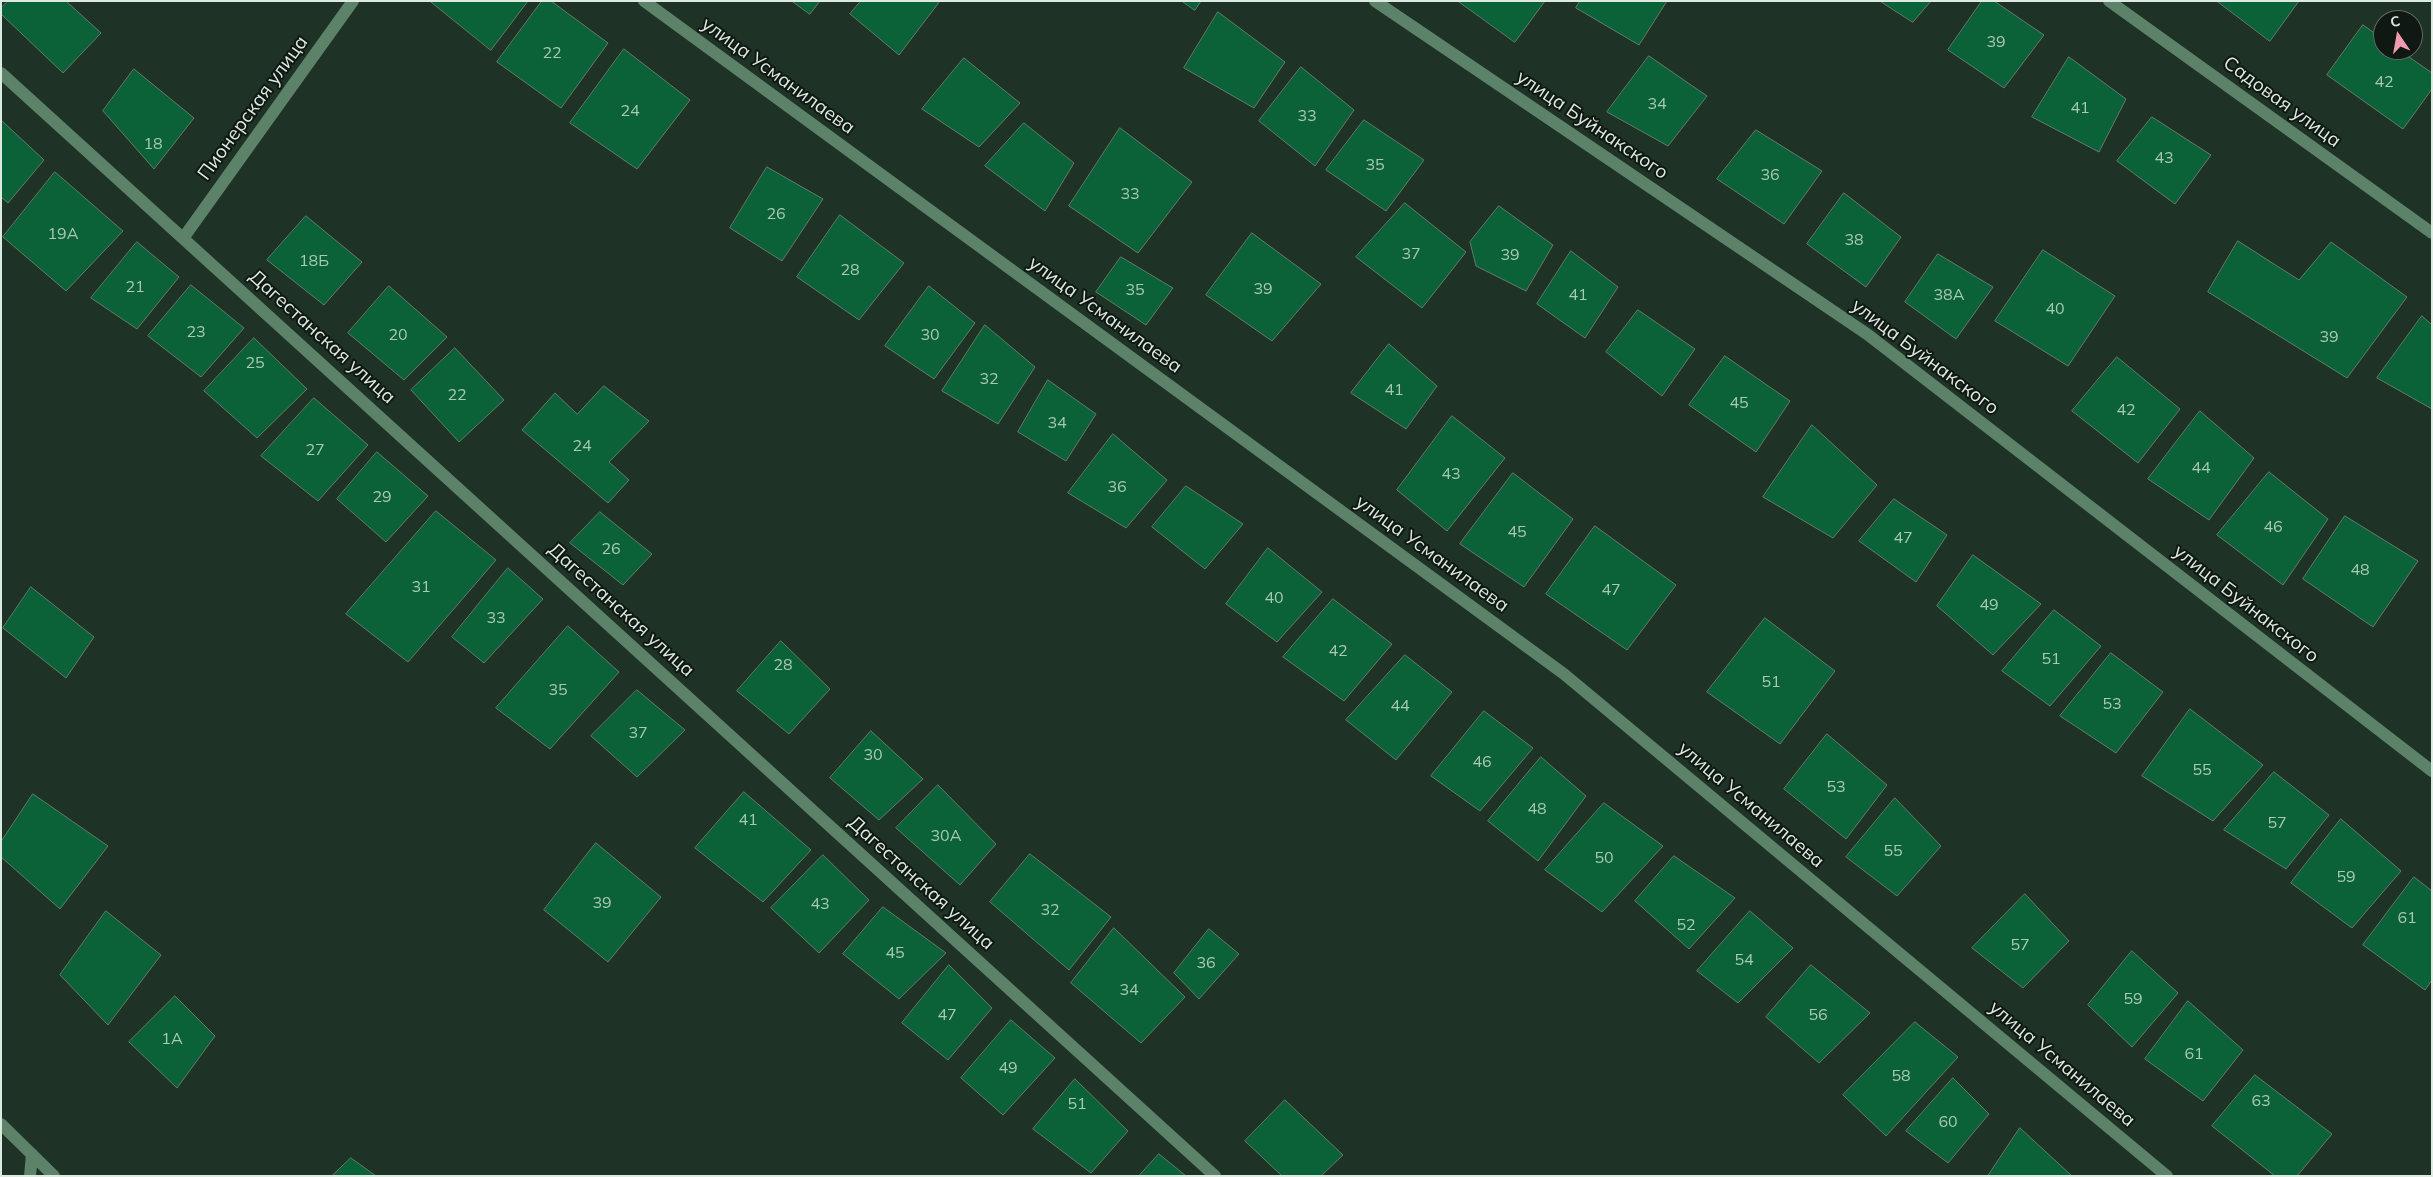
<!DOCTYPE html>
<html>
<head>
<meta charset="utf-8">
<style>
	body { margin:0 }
	#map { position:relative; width:2433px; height:1177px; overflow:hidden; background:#1e3225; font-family:Mulish,sans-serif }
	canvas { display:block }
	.frame { position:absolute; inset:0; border:2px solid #ddeae1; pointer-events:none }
	.north { position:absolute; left:2373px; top:10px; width:50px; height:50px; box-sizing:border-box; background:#0f1812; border:1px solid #616c65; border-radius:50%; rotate:348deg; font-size:14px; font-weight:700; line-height:20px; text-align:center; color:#ddeae1 }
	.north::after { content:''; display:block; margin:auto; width:18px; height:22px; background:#f29aaf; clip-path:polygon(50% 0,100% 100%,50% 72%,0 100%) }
</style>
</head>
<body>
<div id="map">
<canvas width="2433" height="1177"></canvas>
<div class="frame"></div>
<div class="north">С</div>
</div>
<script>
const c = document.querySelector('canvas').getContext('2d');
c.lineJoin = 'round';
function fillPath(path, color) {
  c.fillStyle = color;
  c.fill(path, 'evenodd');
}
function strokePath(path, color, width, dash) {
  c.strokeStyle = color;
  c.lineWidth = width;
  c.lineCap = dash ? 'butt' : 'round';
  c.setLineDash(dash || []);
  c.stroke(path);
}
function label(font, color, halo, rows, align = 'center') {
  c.font = font + ' Mulish,sans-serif';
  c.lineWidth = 4;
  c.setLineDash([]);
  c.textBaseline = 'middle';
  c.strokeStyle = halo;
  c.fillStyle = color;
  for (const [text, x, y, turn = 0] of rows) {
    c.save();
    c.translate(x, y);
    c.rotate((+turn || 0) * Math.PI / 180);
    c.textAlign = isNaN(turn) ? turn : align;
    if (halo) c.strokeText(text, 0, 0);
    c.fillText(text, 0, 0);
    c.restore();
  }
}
const building = new Path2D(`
	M8 1H66L101 33 63 73 1 14V8Z
	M430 1H528L491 50Z
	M542 1H551L608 43 561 108 497 62Z
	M792 1H820L810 14Z
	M861 1H940L899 55 850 14Z
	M1182 1H1201L1195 10Z
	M1458 1H1545L1515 42Z
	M1580 1H1667L1639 45 1576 8Z
	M1880 1H1931L1913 22Z
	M1982 1H1994L2044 35 2004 88 1948 50Z
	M2217 1H2299L2270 41Z
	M1218 12 1285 62 1254 108 1184 68Z
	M2363 25 2383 39V50H2399L2432 73V89L2403 129 2327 75Z
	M624 49 690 100 637 169 570 123Z
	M1649 56 1707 96 1668 146 1607 112Z
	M2069 57 2126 99 2099 152 2032 117Z
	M964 58 1020 103 979 147 922 109Z
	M1301 67 1354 110 1315 166 1259 121Z
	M134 69 194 118 154 169 103 111Z
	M2152 117 2211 155 2175 204 2117 161Z
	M1 120 44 160 8 203 1 197Z
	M1364 120 1424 160 1386 211 1326 170Z
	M1024 123 1074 163 1045 211 985 166Z
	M1120 128 1192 182 1138 253 1069 206Z
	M1756 130 1822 171 1784 224 1717 179Z
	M767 167 823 199 782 261 730 228Z
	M55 172 123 231 66 291 3 237Z
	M1844 193 1901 237 1866 287 1807 244Z
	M1405 203 1466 252 1422 308 1356 257Z
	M1499 206 1553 245 1526 291 1476 266 1470 242Z
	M840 215 904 263 859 320 797 277Z
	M306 216 362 262 324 305 267 260Z
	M1252 233 1321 284 1272 341 1206 295Z
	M2238 241 2299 280 2331 242 2407 297 2347 378 2208 292Z
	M137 242 179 277 137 329 91 298Z
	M2043 250 2115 296 2068 366 1995 321Z
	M1571 251 1618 287 1585 338 1537 304Z
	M1938 254 1993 287 1956 339 1905 302Z
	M1121 257 1173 288 1146 325 1096 292Z
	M191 285 244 328 201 377 148 336Z
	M389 286 447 337 404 380 348 333Z
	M929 286 975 323 934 379 885 346Z
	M1638 310 1695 349 1662 396 1606 352Z
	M2422 316 2432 325V409L2377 378Z
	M985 325 1035 367 998 424 942 391Z
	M254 338 307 389 257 438 204 391Z
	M1389 344 1437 386 1406 429 1351 393Z
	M455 348 504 400 459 442 411 390Z
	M1725 356 1790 401 1756 452 1689 405Z
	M2117 357 2180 409 2138 463 2072 411Z
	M1048 380 1096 414 1066 461 1018 432Z
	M604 386 649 421 609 462 629 480 608 503 522 430 555 393 577 414Z
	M314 398 368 445 318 501 261 456Z
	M2200 411 2254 458 2209 520 2148 479Z
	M1452 416 1505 458 1447 531 1397 490Z
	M1812 425 1877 485 1833 538 1763 497Z
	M1113 434 1167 480 1126 528 1068 493Z
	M377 452 428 496 386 542 337 499Z
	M2269 472 2328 519 2283 585 2217 535Z
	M1513 473 1573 519 1524 587 1460 544Z
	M1186 486 1243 524 1205 569 1152 527Z
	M1894 499 1947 535 1916 582 1859 541Z
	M436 511 496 560 408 662 346 614Z
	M600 512 652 554 623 585 570 543Z
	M2345 516 2418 561 2373 627 2303 579Z
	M1595 526 1676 585 1627 650 1546 594Z
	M1268 548 1322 592 1277 642 1226 604Z
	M1973 555 2041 604 1993 655 1937 606Z
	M508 568 543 599 484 663 452 637Z
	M31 587 94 637 66 678 3 628Z
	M1333 599 1392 644 1344 701 1283 657Z
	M2054 610 2101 646 2050 706 2002 671Z
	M1765 618 1835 671 1780 744 1707 692Z
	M568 626 619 672 550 749 496 708Z
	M781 641 830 689 789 734 737 691Z
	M2111 653 2163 692 2116 753 2060 716Z
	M1405 655 1452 692 1396 760 1346 720Z
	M637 690 685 730 637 777 591 736Z
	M2190 709 2263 765 2213 821 2142 776Z
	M1484 711 1533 748 1480 811 1431 776Z
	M871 731 923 779 879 820 830 778Z
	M1827 734 1887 785 1846 839 1784 789Z
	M1541 757 1586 796 1538 861 1488 821Z
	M2274 772 2329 815 2286 869 2224 830Z
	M938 785 996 844 960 885 896 828Z
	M744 792 811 850 763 902 695 848Z
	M33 794 108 846 60 909 1 857V842Z
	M1895 798 1941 846 1897 896 1846 857Z
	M1604 803 1663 846 1602 912 1545 870Z
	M2341 819 2401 871 2352 928 2291 883Z
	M596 843 661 897 608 962 544 910Z
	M1030 854 1111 917 1069 970 990 902Z
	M823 855 869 900 819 953 771 908Z
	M1674 856 1735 898 1689 949 1635 901Z
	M2414 877 2432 891V980L2425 990 2363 945Z
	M2025 894 2069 941 2023 988 1972 948Z
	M883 907 946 953 899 999 843 954Z
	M106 911 161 955 108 1025 60 975Z
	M1750 911 1793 948 1738 1003 1697 971Z
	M1114 928 1185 997 1141 1043 1071 983Z
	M1209 929 1239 954 1199 999 1174 973Z
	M2132 951 2178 993 2132 1047 2088 1005Z
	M949 965 992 1008 948 1060 902 1023Z
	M1811 965 1870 1013 1819 1063 1766 1017Z
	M175 996 215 1036 177 1088 129 1042Z
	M2188 1001 2243 1050 2203 1101 2145 1059Z
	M1011 1020 1055 1058 1003 1115 961 1078Z
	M1915 1022 1958 1057 1886 1136 1843 1095Z
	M2255 1075 2332 1134 2297 1176H2275L2212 1126Z
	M1953 1078 1989 1114 1948 1163 1906 1131Z
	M1075 1079 1128 1131 1091 1173 1033 1129Z
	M1285 1100 1343 1155 1321 1176H1282L1245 1141Z
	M2020 1128 2072 1176H1988Z
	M1159 1154 1186 1176H1139Z
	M351 1158 376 1176H332Z`);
fillPath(building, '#0c6238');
strokePath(building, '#647b6b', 1);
strokePath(new Path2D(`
	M644 1 1564 674 2167 1176
	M1375 1 1867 334 2432 771
	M2109 1 2432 233
	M1 73 1215 1176
	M184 237 353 1
	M1 1124 54 1176
	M30 1176 32 1154`), '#5c8369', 12);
label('16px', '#a9c8b7', null, [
	["39",1996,42],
	["22",552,53],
	["42",2384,82],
	["34",1657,104],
	["41",2080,108],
	["24",630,111],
	["33",1307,116],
	["18",153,144],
	["43",2164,158],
	["35",1375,165],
	["36",1770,175],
	["33",1130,194],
	["26",776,214],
	["19А",63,234],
	["38",1854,240],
	["37",1411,254],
	["39",1510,255],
	["18Б",314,261],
	["28",850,270],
	["21",135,287],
	["39",1263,289],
	["35",1135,290],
	["41",1578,295],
	["38А",1949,295],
	["40",2055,309],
	["23",196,332],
	["20",398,335],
	["30",930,335],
	["39",2329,337],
	["25",255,363],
	["32",989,379],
	["41",1394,390],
	["22",457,395],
	["45",1739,403],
	["42",2126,410],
	["34",1057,423],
	["24",582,446],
	["27",315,450],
	["44",2201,468],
	["43",1451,474],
	["36",1117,487],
	["29",382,497],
	["46",2273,527],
	["45",1517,532],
	["47",1903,538],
	["26",611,549],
	["48",2360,570],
	["31",421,587],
	["47",1611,590],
	["40",1274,598],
	["49",1989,605],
	["33",496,618],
	["42",1338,651],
	["51",2051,659],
	["28",783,665],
	["51",1771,682],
	["35",558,690],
	["53",2112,704],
	["44",1400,706],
	["37",638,733],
	["30",873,755],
	["46",1482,762],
	["55",2202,770],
	["53",1836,787],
	["48",1537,809],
	["41",748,820],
	["57",2277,823],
	["30А",946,836],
	["55",1893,851],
	["50",1604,858],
	["59",2346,877],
	["39",602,903],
	["43",820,904],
	["32",1050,910],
	["61",2407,918],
	["52",1686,925],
	["57",2020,945],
	["45",895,953],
	["54",1744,960],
	["36",1206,963],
	["34",1129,990],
	["59",2133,999],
	["47",947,1015],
	["56",1818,1015],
	["1А",172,1039],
	["61",2194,1054],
	["49",1008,1068],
	["58",1901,1076],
	["63",2261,1101],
	["51",1077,1104],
	["60",1948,1122]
]);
label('19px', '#ddeae1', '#0f1812', [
	["улица Усманилаева",778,76,36],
	["Садовая улица",2282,102,36],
	["Пионерская улица",253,108,-54],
	["улица Буйнакского",1592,125,34],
	["улица Усманилаева",1105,315,36],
	["Дагестанская улица",322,337,42],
	["улица Буйнакского",1925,357,37],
	["улица Усманилаева",1432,554,36],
	["улица Буйнакского",2246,604,38],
	["Дагестанская улица",621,610,42],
	["улица Усманилаева",1751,805,40],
	["Дагестанская улица",921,883,42],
	["улица Усманилаева",2062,1064,40]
]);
</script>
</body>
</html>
